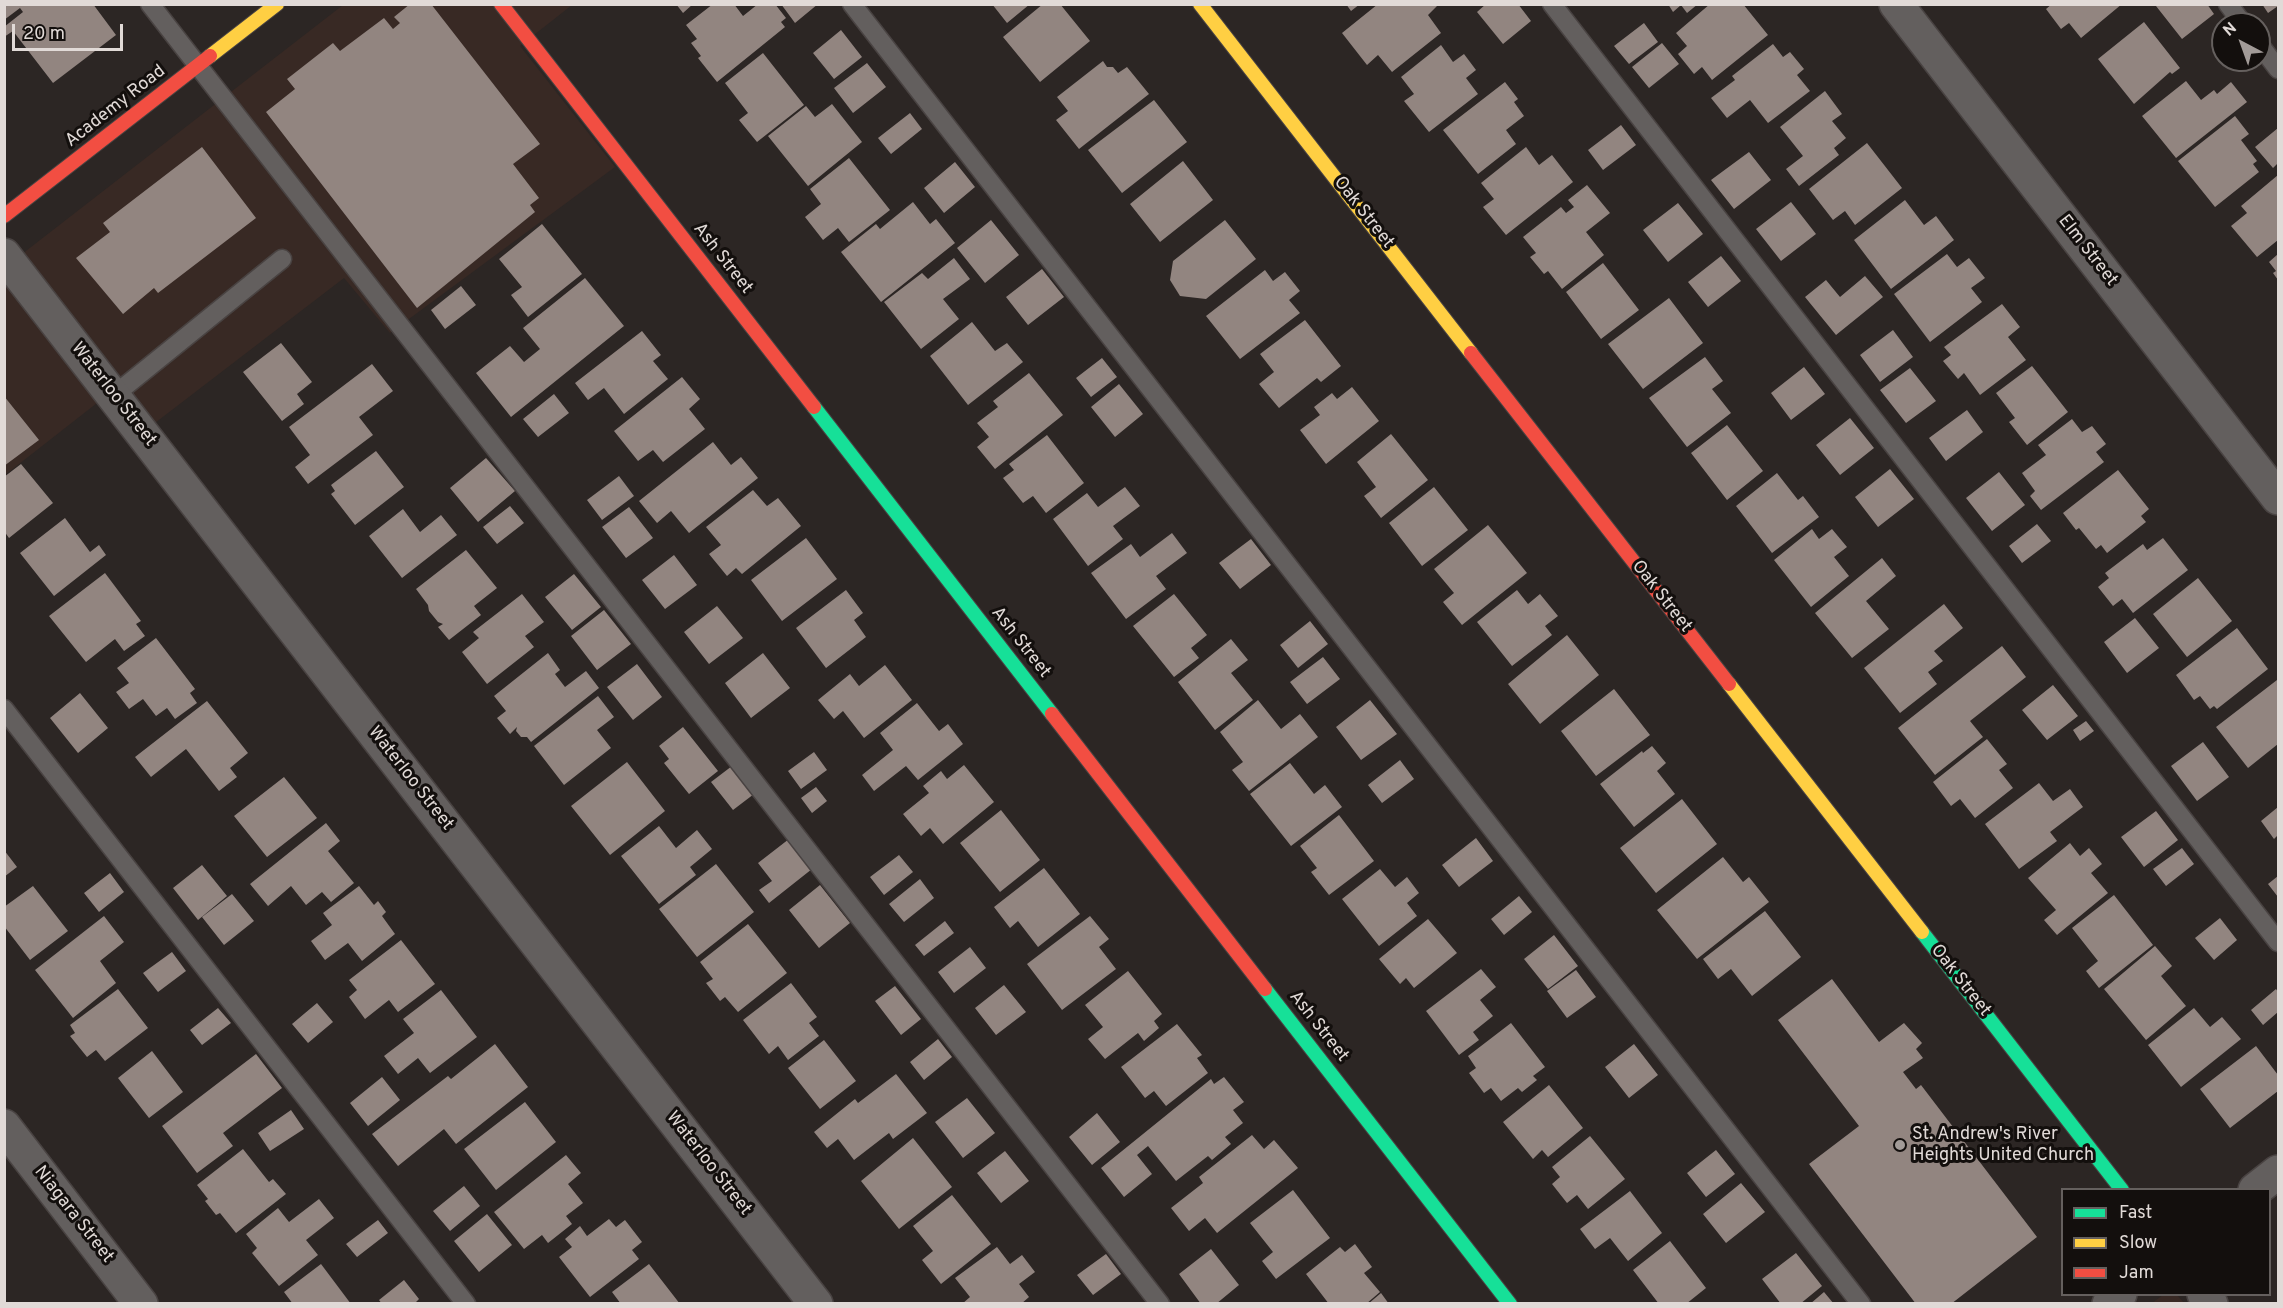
<!DOCTYPE html>
<html>
<head>
<meta charset="utf-8">
<style>
	body { margin:0 }
	#map { position:relative; width:2283px; height:1308px; overflow:hidden; background:#2c2624; font-family:Overpass,sans-serif }
	canvas { display:block }
	.frame { position:absolute; inset:0; border:6px solid #e1dad7; pointer-events:none }
	.legend { position:absolute; left:2061px; top:1188px; width:210px; height:108px; box-sizing:border-box; background:#130f0d; border:2px solid #65605e; margin:0; padding:8px 10px; list-style:none; font-size:18px; color:#e1dad7 }
	.legend li { display:flex; align-items:center; gap:12px; height:30px }
	.legend b { width:30px; border:2px solid #65605e }
	.north { position:absolute; left:2211px; top:12px; width:60px; height:60px; box-sizing:border-box; background:#130f0d; border:2px solid #65605e; border-radius:50%; rotate:319deg; font-size:16px; font-weight:700; line-height:24px; text-align:center; color:#e1dad7 }
	.north::after { content:''; display:block; margin:auto; width:21px; height:27px; background:#a29b98; clip-path:polygon(50% 0,100% 100%,50% 72%,0 100%) }
	.scale { position:absolute; left:12px; top:24px; width:111px; height:27px; box-sizing:border-box; border:3px solid #e1dad7; border-top:0; padding-left:8px; font-size:18px; line-height:21px; white-space:nowrap; color:#e1dad7; -webkit-text-stroke:4px #130f0d; paint-order:stroke }
</style>
</head>
<body>
<div id="map">
<canvas width="2283" height="1308"></canvas>
<div class="frame"></div>
<ul class="legend">
<li><b style="height:8px;background:#16e098"></b>Fast</li>
<li><b style="height:8px;background:#ffcf43"></b>Slow</li>
<li><b style="height:8px;background:#f24e42"></b>Jam</li>
</ul>
<div class="north">N</div>
<div class="scale">20 m</div>
</div>
<script>
const c = document.querySelector('canvas').getContext('2d');
c.lineJoin = 'round';
function fillPath(path, color) {
  c.fillStyle = color;
  c.fill(path, 'evenodd');
}
function strokePath(path, color, width, dash) {
  c.strokeStyle = color;
  c.lineWidth = width;
  c.lineCap = dash ? 'butt' : 'round';
  c.setLineDash(dash || []);
  c.stroke(path);
}
function label(font, color, halo, rows, align = 'center') {
  c.font = font + ' Overpass,sans-serif';
  c.lineWidth = 6;
  c.setLineDash([]);
  c.textBaseline = 'middle';
  c.strokeStyle = halo;
  c.fillStyle = color;
  for (const [text, x, y, turn = 0] of rows) {
    c.save();
    c.translate(x, y);
    c.rotate((+turn || 0) * Math.PI / 180);
    c.textAlign = isNaN(turn) ? turn : align;
    if (halo) c.strokeText(text, 0, 0);
    c.fillText(text, 0, 0);
    c.restore();
  }
}
fillPath(new Path2D(`
	M343 5H572L520 46 615 167 390 333 344 278 138 436 106 396 5 475 4 268Z
	M2163 1295H2177L2184 1303H2152Z`), '#382924');
fillPath(new Path2D(`
	M4 4H93L116 35 53 83 13 31 4 37V27L23 12 20 8 4 20Z
	M410 4H431L540 144 513 164 539 198 530 205 535 212 417 308 266 112 295 89 287 79 333 43 340 51 384 18 393 29 400 23 394 17Z
	M676 4H693L683 13Z
	M713 4H734L743 16 758 4H775L786 18 781 22 785 27 717 82 698 58 701 56 691 43 697 39 686 25Z
	M781 4H818L795 23Z
	M992 4H1030L1007 23Z
	M1043 4H1060L1090 41 1040 82 1003 37Z
	M1346 4H1360L1351 11Z
	M1378 4H1439L1428 15 1441 33 1392 72 1378 55 1367 65 1342 33Z
	M1486 4H1518L1531 21 1503 44 1477 12Z
	M1668 4H1698L1687 13 1681 5 1673 12Z
	M1710 4H1743L1768 35 1712 80 1702 67 1694 74 1678 54 1687 46 1676 33Z
	M2052 4H2122L2081 38 2069 23 2061 29 2046 9Z
	M2158 4H2207L2214 14 2182 39 2156 6Z
	M2262 4H2278V6L2268 13Z
	M2144 22 2180 68 2172 74 2170 72 2134 104 2098 59Z
	M1644 23 1658 42 1629 64 1614 46Z
	M841 30 862 57 834 79 813 53Z
	M1662 43 1679 64 1649 88 1632 67Z
	M1773 44 1783 57 1790 52 1804 69 1797 75 1810 91 1768 123 1750 100 1727 118 1711 98 1735 80 1732 76Z
	M1441 45 1453 62 1464 54 1476 70 1466 78 1478 94 1429 132 1404 101 1414 94 1401 77Z
	M763 53 804 105 757 142 739 120 748 113 725 83Z
	M1103 61 1107 67H1113L1118 73 1127 67 1149 94 1079 149 1056 120 1068 111 1057 97Z
	M867 63 886 87 853 113 834 88Z
	M2186 81 2201 100 2214 90 2217 94 2231 82 2247 102 2176 158 2142 116Z
	M1505 82 1518 99 1514 102 1524 116 1506 130 1516 144 1478 174 1443 130Z
	M1825 91 1842 114 1832 121 1846 138 1834 148 1839 155 1799 186 1786 169 1803 156 1780 127Z
	M1154 100 1187 142 1122 193 1088 150Z
	M832 104 862 142 808 186 768 136 806 106 815 117Z
	M910 113 922 129 891 154 878 138Z
	M2235 116 2249 134 2241 140 2257 161 2253 164 2259 172 2215 207 2178 161Z
	M1621 125 1636 145 1603 170 1588 150Z
	M2278 128V163L2273 168 2255 147Z
	M1867 143 1902 188 1855 225 1845 211 1833 220 1809 189Z
	M202 147 256 218 158 293 154 288 123 314 76 258 110 232 103 223Z
	M1526 147 1539 165 1552 155 1573 182 1506 235 1483 207 1494 199 1481 183Z
	M1749 152 1771 180 1734 209 1711 180Z
	M849 158 890 210 849 242 838 228 823 240 805 217 821 204 810 189Z
	M1183 161 1213 200 1160 242 1130 204Z
	M955 162 975 187 944 213 924 188Z
	M2278 175V240L2257 257 2231 226 2247 213 2241 206Z
	M1587 185 1610 213 1586 232 1604 255 1562 289 1548 271 1544 274 1530 257 1536 253 1523 237 1561 207 1566 213 1574 207 1568 200Z
	M1905 200 1924 225 1936 216 1954 240 1891 289 1854 240Z
	M913 202 930 224 936 219 955 243 881 302 841 252 876 224 880 229Z
	M1791 202 1816 234 1781 261 1756 229Z
	M1678 203 1703 234 1668 262 1643 230Z
	M991 220 1019 255 985 283 957 248Z
	M1225 220 1256 259 1206 299 1180 296 1170 280 1173 261Z
	M542 224 582 274 528 317 511 295 522 287 499 259Z
	M1947 254 1957 267 1969 258 1985 278 1971 288 1982 302 1930 342 1894 294Z
	M2278 254V280L2273 273 2276 271 2269 262Z
	M1721 256 1741 281 1708 307 1688 282Z
	M954 258 970 279 943 299 959 319 921 349 884 302 922 273 928 279Z
	M1603 263 1639 310 1601 339 1566 292Z
	M1042 269 1064 297 1028 325 1006 297Z
	M1265 270 1273 281 1285 272 1300 291 1289 300 1300 313 1240 359 1206 316Z
	M1865 276 1883 297 1836 335 1805 297 1826 280 1840 297Z
	M585 278 624 326 511 417 476 373 510 346 524 362 540 349 523 328Z
	M461 286 476 305 445 329 431 310Z
	M1669 298 1703 343 1643 389 1608 344Z
	M2002 304 2020 327 2008 337 2026 360 1980 395 1964 373 1958 379 1943 361 1951 355 1944 347Z
	M1305 320 1341 366 1321 382 1317 378 1279 408 1259 384 1274 372 1260 354Z
	M972 322 995 351 1007 343 1023 362 968 405 930 356Z
	M1893 330 1913 357 1880 382 1860 355Z
	M642 331 661 355 653 361 668 379 624 414 604 388 588 400 575 383Z
	M281 343 312 382 297 394 304 404 282 421 243 372Z
	M1705 357 1723 381 1712 389 1731 413 1687 447 1649 398Z
	M1102 358 1117 377 1091 397 1076 378Z
	M372 364 393 391 359 417 373 435 308 484 295 467 310 455 289 427Z
	M2032 366 2068 412 2027 445 2009 422 2015 418 1996 393Z
	M1804 367 1825 394 1791 420 1771 393Z
	M1910 368 1936 401 1906 423 1880 390Z
	M1029 373 1063 415 995 469 977 447 989 437 977 423 998 407 993 401Z
	M682 377 700 399 689 409 705 429 663 462 653 450 638 461 614 431Z
	M1119 384 1143 414 1115 437 1091 407Z
	M1352 387 1379 421 1326 464 1300 430 1320 415 1314 407 1332 393 1337 399Z
	M554 394 569 413 538 437 523 419Z
	M4 396 39 440 4 466Z
	M1967 410 1983 432 1946 461 1929 438Z
	M1850 418 1874 448 1840 475 1816 445Z
	M2072 419 2082 432 2092 426 2106 444 2096 452 2104 462 2041 510 2030 496 2035 491 2022 473 2046 455 2038 445Z
	M1727 425 1763 471 1727 500 1691 453Z
	M1391 434 1428 480 1381 518 1364 496 1376 487 1357 462Z
	M1047 435 1084 483 1046 513 1033 496 1023 503 1003 478 1014 470 1009 464Z
	M713 442 731 465 741 457 758 478 689 533 671 511 657 523 639 501Z
	M376 451 404 487 355 525 331 494 335 491 331 485Z
	M486 458 515 491 478 522 450 488Z
	M21 464 53 503 9 538 4 531V477Z
	M1890 469 1914 499 1878 527 1855 497Z
	M2118 470 2149 509 2141 516 2146 522 2107 553 2101 545 2096 549 2079 528 2076 530 2063 513Z
	M1999 472 2025 505 1992 531 1966 498Z
	M1777 473 1798 500 1803 496 1819 517 1772 553 1736 506Z
	M619 476 634 496 602 520 587 500Z
	M1125 487 1140 506 1113 526 1123 539 1088 566 1053 519 1087 493 1098 507Z
	M1434 487 1468 530 1422 566 1389 523Z
	M753 490 767 506 778 498 801 526 742 574 736 568 727 576 709 554 721 545 706 527Z
	M510 506 524 523 497 544 483 527Z
	M629 507 653 538 626 558 602 527Z
	M403 509 420 532 441 515 457 535 402 578 369 536Z
	M65 518 90 552 99 545 106 555 54 596 20 553Z
	M2037 524 2051 541 2022 563 2009 546Z
	M1488 525 1527 573 1462 625 1443 602 1454 593 1434 569Z
	M1812 529 1819 539 1832 529 1847 547 1834 557 1849 576 1811 607 1774 560Z
	M1172 533 1187 553 1156 576 1166 589 1126 619 1091 573 1131 544 1140 557Z
	M806 538 837 579 782 621 751 580Z
	M2163 538 2188 570 2133 613 2122 599 2113 606 2098 587 2109 578 2105 573 2143 544 2147 550Z
	M1251 539 1271 565 1240 589 1219 563Z
	M466 550 497 588 474 606 481 615 449 640 438 627 443 624 438 622 429 611 428 605 416 589Z
	M674 555 697 585 665 609 642 580Z
	M1882 558 1896 576 1866 601 1889 629 1852 658 1815 613Z
	M105 573 141 621 136 624 145 636 124 651 115 639 86 662 49 616Z
	M574 574 601 607 572 630 545 597Z
	M2198 578 2232 621 2187 657 2153 614Z
	M846 590 863 613 854 620 866 637 826 668 796 628Z
	M1517 590 1528 604 1540 594 1558 616 1545 626 1552 635 1512 666 1477 622Z
	M522 594 544 622 525 636 534 647 487 684 462 652 479 638 473 632Z
	M1174 594 1207 635 1191 648 1199 658 1174 677 1133 626Z
	M1944 604 1963 628 1934 651 1943 661 1928 672 1937 684 1900 713 1864 668Z
	M717 606 743 638 709 664 684 632Z
	M604 610 631 644 597 670 571 636Z
	M2135 618 2159 648 2127 673 2104 642Z
	M1310 621 1328 644 1298 668 1280 645Z
	M2237 628 2268 669 2217 709 2214 706 2210 709 2200 696 2194 700 2176 675Z
	M1567 635 1599 675 1540 724 1508 684Z
	M156 638 195 689 190 693 197 703 175 719 167 708 156 716 143 699 129 709 116 692 129 683 117 668Z
	M1231 639 1248 660 1231 673 1253 700 1215 730 1178 682Z
	M2002 646 2026 677 1970 721 1983 737 1935 775 1898 728Z
	M548 653 560 670 555 674 565 687 586 671 599 688 531 742 527 737H521L516 731 517 727 510 734 497 718 506 711 494 696Z
	M763 653 790 688 751 718 725 683Z
	M1323 657 1340 679 1307 704 1290 682Z
	M637 664 662 697 633 720 607 687Z
	M885 665 912 700 864 738 843 711 834 719 818 700 850 674 859 686Z
	M2277 680 2278 744 2248 768 2216 727Z
	M2053 685 2078 716 2047 740 2022 710Z
	M1614 689 1650 735 1596 776 1561 731Z
	M80 693 108 728 78 753 50 718Z
	M598 696 614 717 597 730 611 748 564 785 534 746Z
	M1258 700 1281 729 1300 714 1318 737 1249 791 1232 770 1243 762 1220 732Z
	M1370 700 1397 734 1361 760 1336 727Z
	M207 701 248 753 230 768 237 777 219 791 186 749 151 777 135 757Z
	M917 703 939 731 948 724 963 744 918 780 906 766 874 791 862 775 893 750 880 733Z
	M2086 721 2094 731 2080 741 2073 730Z
	M683 727 718 771 689 794 664 763 669 759 659 746Z
	M1987 739 2007 764 1999 770 2013 788 1975 818 1960 799 1951 806 1933 782Z
	M2203 742 2229 777 2197 801 2171 766Z
	M1652 746 1666 763 1657 771 1675 794 1634 827 1600 784 1642 751 1643 753Z
	M814 752 827 770 801 789 788 771Z
	M1400 760 1414 779 1382 803 1368 785Z
	M627 762 665 811 610 855 571 806Z
	M1290 763 1314 794 1325 785 1342 807 1291 846 1250 794Z
	M964 765 994 802 943 844 930 828 921 836 903 814 929 793 923 786 941 771 947 779Z
	M732 766 754 794 733 810 711 782Z
	M284 777 317 818 267 857 234 816Z
	M2039 783 2053 801 2070 789 2083 807 2050 832 2057 841 2019 869 1985 824Z
	M816 787 827 801 812 813 801 798Z
	M1682 799 1717 844 1656 893 1620 848Z
	M2278 807V835L2274 839 2261 821Z
	M1001 810 1040 860 1000 892 960 843Z
	M2156 811 2178 840 2144 867 2121 837Z
	M1339 815 1374 861 1329 895 1311 872 1317 868 1300 846Z
	M326 823 340 841 328 851 354 883 331 902 322 892 306 905 291 886 268 906 250 884Z
	M659 826 676 848 697 830 712 849 690 867 696 875 659 904 621 856Z
	M1476 838 1493 861 1459 887 1442 865Z
	M789 839 812 869 769 903 759 890 772 881 758 863Z
	M2070 843 2080 856 2089 848 2102 864 2091 873 2108 893 2057 935 2044 920 2056 910 2028 878Z
	M2182 848 2194 864 2166 886 2153 869Z
	M4 850 17 867 4 877Z
	M899 855 913 872 884 895 870 877Z
	M1723 857 1743 882 1749 877 1769 902 1697 959 1657 910Z
	M716 864 754 912 697 957 659 909Z
	M202 865 227 896 198 920 173 888Z
	M1044 868 1080 914 1038 947 1018 921 1010 928 994 907Z
	M1380 869 1395 887 1407 877 1419 893 1407 903 1417 916 1379 946 1342 899Z
	M110 873 124 892 99 912 84 893Z
	M2278 876V897L2268 884Z
	M920 879 934 898 904 922 889 904Z
	M820 885 850 923 819 948 789 910Z
	M33 886 68 931 30 960 4 926V907Z
	M359 886 374 905 378 901 386 912 382 916 395 934 362 961 348 943 325 960 311 941 332 925 323 913Z
	M232 894 254 921 224 945 202 917Z
	M2114 895 2153 945 2099 988 2086 971 2098 961 2072 928Z
	M1519 896 1532 912 1504 935 1491 919Z
	M1765 911 1801 957 1752 996 1731 969 1718 979 1703 959Z
	M104 916 124 942 100 961 116 983 73 1018 35 970Z
	M1090 916 1109 939 1099 947 1116 969 1062 1010 1027 964Z
	M2220 918 2237 940 2214 960 2195 938Z
	M1428 919 1457 953 1414 988 1406 978 1400 984 1379 959Z
	M945 921 954 933 924 956 915 945Z
	M748 924 787 973 738 1012 725 997 720 1001 706 983 713 979 700 962Z
	M1554 935 1578 966 1548 989 1524 959Z
	M401 940 435 984 398 1012 389 1000 365 1019 349 997 357 990 349 980Z
	M2155 946 2172 966 2161 976 2186 1006 2146 1040 2104 989Z
	M970 947 986 968 954 993 938 972Z
	M172 952 186 971 158 992 143 973Z
	M1481 969 1496 987 1480 1000 1493 1016 1473 1032 1479 1040 1459 1055 1426 1011Z
	M1576 970 1596 997 1567 1018 1547 991Z
	M1128 971 1162 1014 1154 1021 1159 1028 1144 1041 1138 1033 1105 1059 1088 1039 1103 1027 1085 1005Z
	M1832 979 1879 1042 1904 1023 1922 1043 1916 1049 1923 1058 1903 1072 1916 1089 1921 1085 2037 1237 1951 1304H1916L1809 1164 1859 1126 1778 1020Z
	M791 983 817 1017 809 1023 819 1036 788 1060 778 1046 769 1054 743 1020Z
	M1004 985 1026 1012 996 1035 975 1008Z
	M895 986 921 1019 901 1035 875 1001Z
	M118 989 148 1028 105 1061 96 1050 87 1057 70 1036 75 1033 70 1025Z
	M2276 989 2278 992V1012L2263 1025 2251 1010Z
	M441 990 477 1037 430 1073 418 1058 398 1074 384 1056 414 1033 403 1019Z
	M317 1003 333 1022 308 1043 292 1024Z
	M218 1008 231 1023 202 1045 190 1030Z
	M2194 1008 2210 1027 2222 1017 2241 1039 2181 1087 2148 1045Z
	M1511 1023 1545 1067 1533 1076 1537 1080 1522 1092 1518 1088 1501 1101 1491 1088 1484 1093 1469 1073 1476 1068 1468 1056Z
	M1177 1024 1202 1055 1197 1058 1208 1073 1166 1106 1154 1091 1145 1098 1121 1067Z
	M938 1039 952 1057 924 1080 910 1062Z
	M824 1040 856 1081 820 1109 788 1068Z
	M495 1044 528 1087 456 1144 444 1129 398 1166 372 1134 448 1076 451 1079Z
	M1634 1044 1658 1075 1629 1098 1605 1067Z
	M2256 1046 2278 1075V1091L2230 1128 2200 1089Z
	M152 1051 183 1092 149 1118 118 1078Z
	M256 1054 282 1088 223 1133 233 1146 197 1173 162 1126Z
	M896 1074 927 1113 893 1139 889 1133 854 1160 838 1139 827 1148 814 1132 855 1099 858 1103Z
	M382 1077 400 1100 368 1126 350 1103Z
	M1224 1077 1244 1102 1233 1110 1243 1123 1225 1137 1231 1144 1212 1160 1208 1156 1176 1181 1148 1146 1137 1155 1152 1174 1124 1197 1101 1168 1211 1079 1214 1084Z
	M1549 1085 1583 1128 1548 1157 1542 1150 1533 1159 1503 1122Z
	M967 1098 995 1133 963 1158 935 1122Z
	M525 1102 556 1142 496 1190 464 1149Z
	M291 1110 304 1129 270 1151 258 1133Z
	M1097 1113 1120 1142 1092 1165 1069 1137Z
	M1252 1135 1264 1149 1274 1140 1298 1168 1217 1233 1205 1218 1189 1231 1171 1208 1203 1183 1199 1177Z
	M1590 1136 1625 1179 1588 1209 1577 1195 1567 1203 1552 1184 1560 1177 1552 1167Z
	M913 1138 952 1187 899 1229 861 1181Z
	M243 1149 269 1182 273 1179 286 1194 236 1233 220 1213 216 1215 205 1201 208 1199 197 1185Z
	M1716 1150 1735 1174 1706 1197 1687 1173Z
	M1005 1151 1029 1181 1001 1203 977 1173Z
	M566 1155 581 1173 568 1184 583 1203 566 1216 572 1224 548 1243 542 1235 524 1249 494 1212Z
	M1741 1183 1765 1212 1726 1243 1703 1214Z
	M464 1186 480 1206 450 1231 433 1211Z
	M1293 1190 1330 1238 1276 1279 1262 1261 1273 1252 1250 1223Z
	M1630 1191 1662 1233 1628 1261 1610 1238 1595 1249 1580 1229Z
	M952 1195 991 1244 941 1284 922 1260 933 1251 913 1226Z
	M319 1199 334 1218 306 1240 318 1255 279 1286 252 1253 257 1248 246 1234 278 1208 289 1222Z
	M487 1214 512 1245 479 1272 454 1241Z
	M609 1219 616 1227 625 1220 642 1242 632 1250 639 1259 590 1297 559 1257 572 1247 565 1239 580 1226 587 1236Z
	M378 1220 388 1233 357 1257 346 1244Z
	M1670 1241 1706 1288 1686 1304H1659L1633 1270Z
	M1355 1244 1372 1267 1364 1273 1380 1292 1366 1304H1329L1306 1274 1340 1247 1345 1252Z
	M997 1247 1010 1264 1022 1255 1035 1272 1019 1284 1029 1297 1021 1304H962L970 1297 955 1278Z
	M1211 1249 1239 1285 1216 1304H1201L1179 1274Z
	M1796 1253 1822 1286 1800 1304H1781L1762 1279Z
	M1106 1254 1121 1274 1093 1295 1077 1275Z
	M321 1264 351 1304H293L284 1292Z
	M649 1264 680 1304H621L612 1292Z
	M404 1280 419 1299 414 1304H382L379 1300Z
	M1824 1292 1834 1304H1810Z
	M1381 1293 1389 1304H1368Z`), '#928580');
const lane = new Path2D(`
	M150 4 1160 1304
	M852 4 1861 1304
	M1552 4 2278 942
	M2228 4 2243 24
	M2259 44 2278 69
	M113 396 282 259
	M4 709 466 1304`);
const street = new Path2D(`
	M1896 4 2278 498
	M4 255 816 1304
	M4 1126 141 1304
	M2255 1190 2278 1172
	M2204 1294 2211 1304
	M2109 1304 2120 1294`);
const fast = new Path2D(`
	M814 407 1052 714
	M1922 932 2122 1190
	M1265 989 1510 1304`);
const slow = new Path2D(`
	M1200 4 1471 353
	M210 56 277 4
	M1729 684 1922 932`);
const jam = new Path2D(`
	M501 4 814 407
	M4 216 210 56
	M1471 353 1729 684
	M1052 714 1265 989`);
strokePath(lane, '#494342', 21);
strokePath(street, '#494342', 36);
strokePath(fast, '#494342', 16);
strokePath(slow, '#494342', 16);
strokePath(jam, '#494342', 16);
strokePath(lane, '#635f5e', 18);
strokePath(street, '#635f5e', 33);
strokePath(fast, '#16e098', 14);
strokePath(slow, '#ffcf43', 14);
strokePath(jam, '#f24e42', 14);
for (const [x, y, r, color] of [
	[1900,1145,6,"#a29b98"]
]) {
  const dot = new Path2D();
  dot.arc(x, y, r, 0, 2 * Math.PI);
  c.fillStyle = color;
  c.fill(dot);
  strokePath(dot, '#130f0d', 2);
}
label('18px', '#e1dad7', '#130f0d', [
	["Academy Road",116,107,-38],
	["Oak Street",1363,213,52],
	["Elm Street",2087,251,52],
	["Ash Street",722,259,52],
	["Waterloo Street",113,395,52],
	["Oak Street",1661,597,52],
	["Ash Street",1020,643,52],
	["Waterloo Street",410,779,52],
	["Oak Street",1960,981,52],
	["Ash Street",1318,1027,52],
	["Waterloo Street",708,1164,52],
	["Niagara Street",73,1215,52]
]);
label('18px', '#e1dad7', '#130f0d', [
	["St. Andrew's River",1912,1135],
	["Heights United Church",1912,1156]
], 'left');
</script>
</body>
</html>
